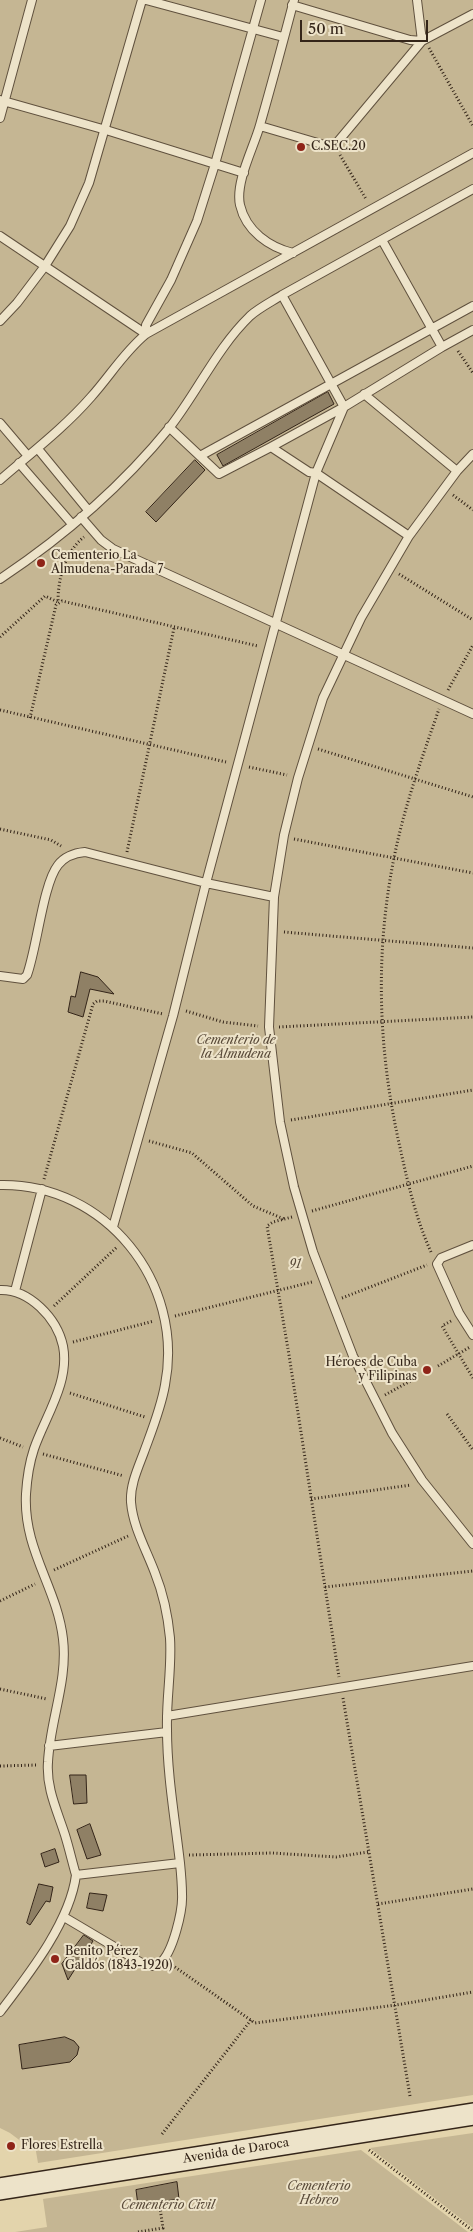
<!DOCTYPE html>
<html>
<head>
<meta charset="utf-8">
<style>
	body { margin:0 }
	#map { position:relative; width:473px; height:2232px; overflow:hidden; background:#e3d4ac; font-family:"Libre Caslon Text",serif }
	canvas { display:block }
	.scale { position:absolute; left:300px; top:20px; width:128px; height:22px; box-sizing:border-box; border:2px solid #342519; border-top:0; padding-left:6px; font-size:15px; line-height:18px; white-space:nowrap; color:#342519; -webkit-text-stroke:4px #ede3c9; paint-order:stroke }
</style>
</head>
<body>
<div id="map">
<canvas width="473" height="2232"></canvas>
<div class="scale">50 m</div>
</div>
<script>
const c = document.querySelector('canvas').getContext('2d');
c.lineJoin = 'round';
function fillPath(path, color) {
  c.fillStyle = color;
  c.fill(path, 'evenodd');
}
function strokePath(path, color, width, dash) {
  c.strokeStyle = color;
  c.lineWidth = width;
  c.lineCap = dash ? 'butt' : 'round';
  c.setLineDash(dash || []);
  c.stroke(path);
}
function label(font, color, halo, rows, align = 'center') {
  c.font = font + ' "Libre Caslon Text",serif';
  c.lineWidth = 4;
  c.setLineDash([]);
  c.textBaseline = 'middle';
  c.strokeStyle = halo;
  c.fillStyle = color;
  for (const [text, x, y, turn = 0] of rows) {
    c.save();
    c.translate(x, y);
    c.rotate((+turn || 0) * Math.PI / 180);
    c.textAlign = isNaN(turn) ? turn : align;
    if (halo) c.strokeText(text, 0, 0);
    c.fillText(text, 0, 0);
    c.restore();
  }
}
fillPath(new Path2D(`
	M0 0H473V2095L38 2163 34 2140 22 2142 10 2133 0 2128Z
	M473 2133V2228L370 2148Z
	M361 2150 468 2232H15L47 2227 43 2199Z`), '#c5b693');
const building = new Path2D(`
	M328 392 334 404 223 466 217 455Z
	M195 460 205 470 156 522 146 512Z
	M81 972 98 977 114 994 90 989 83 1017 68 1012 71 996 75 997Z
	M70 1775H86L87 1803 74 1804Z
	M90 1824 101 1855 87 1859 77 1830Z
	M55 1849 59 1862 45 1867 41 1854Z
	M39 1884 53 1887 50 1902 46 1901 30 1925 27 1923Z
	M90 1893 107 1895 103 1911 87 1908Z
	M84 1935 93 1941 68 1980 62 1964Z
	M65 2037 74 2041 79 2047 77 2055 70 2062 22 2069 19 2045Z
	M177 2182 179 2199 138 2205 136 2190Z`);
fillPath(building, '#8f8065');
strokePath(building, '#342519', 1);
const lane = new Path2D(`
	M146 0 283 37
	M292 5 410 40 422 41 473 14
	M0 100 106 130 244 173
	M0 118 32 0
	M260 126 328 146 335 145 422 41 417 0
	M0 236 146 334
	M382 240 442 347
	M293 253C269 247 246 231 240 205 235 182 254 147 260 125 272 83 283 42 294 0
	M282 295 344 407
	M0 321 17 303 45 266 70 226 89 183 142 0
	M146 334V325L171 280 197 221 215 164 261 0
	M364 394 457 471
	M0 423 28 456
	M169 427 219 474 271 447 309 472 316 473 409 536
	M271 447 344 407 442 347 473 330
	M38 449 88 510
	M473 454 457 471 409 536 361 618 323 698 298 778 284 835 274 897 269 1027 280 1122 294 1187 313 1252 353 1356 392 1433 422 1480 473 1544
	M200 456 473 306
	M19 463 72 524
	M0 480C31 453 64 428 91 397 110 376 124 352 146 334L473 153
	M81 517 101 540 113 549 473 714
	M0 579C63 537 122 486 170 427 198 391 217 348 250 316 259 308 271 302 282 295L473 189
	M0 976 23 979 27 975C37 948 43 884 58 865 65 856 74 853 85 852L206 883 274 897
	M0 1185C105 1183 185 1282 165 1385 161 1408 152 1430 144 1452 138 1468 130 1485 131 1502 133 1527 146 1549 155 1573 163 1593 168 1617 170 1638 172 1669 166 1699 167 1729 167 1774 175 1819 180 1863L76 1875
	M113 1227 173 1016 206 883 316 473 344 407
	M473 1245 441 1258 437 1264 459 1313 473 1335
	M0 1290C29 1289 57 1318 63 1346 70 1382 45 1417 34 1449 29 1464 27 1478 26 1494 23 1550 57 1587 63 1639 68 1681 50 1720 48 1762 46 1788 57 1810 65 1835 69 1848 72 1861 76 1875 70 1922 29 1974 0 2012
	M15 1291 42 1189
	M167 1716 473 1666
	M49 1746 167 1732
	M64 1917 145 1965C151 1966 155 1967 160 1963 173 1953 183 1910 182 1894 182 1884 181 1873 180 1863`);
const secondary = new Path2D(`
	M0 2189 473 2114`);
strokePath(lane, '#60513e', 10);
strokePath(secondary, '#342519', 24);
strokePath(new Path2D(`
	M429 48 473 126
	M340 155 366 199
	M458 351 473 373
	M453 495 473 510
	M399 574 473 620
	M0 637 45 596 58 602C58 578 65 552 84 537
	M448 690 473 645
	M0 710 226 762
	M30 718 56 605 62 601 258 646
	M318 749 473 797
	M249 767 287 775
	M0 829 51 840 61 846
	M294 839 473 873
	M127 852 174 628
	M284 932 473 948
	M186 1011 223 1022 258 1026
	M279 1027 473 1017
	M291 1120 473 1090
	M149 1141 192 1153 253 1206 284 1219
	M44 1179 93 1004 97 1001H104L163 1014
	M312 1211 473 1166
	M292 1217 273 1222 267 1226 289 1355 339 1677
	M431 1252C415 1217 407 1179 399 1143 378 1049 375 952 394 858 404 807 422 758 439 709
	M342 1298 427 1265
	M54 1306 117 1247
	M175 1316 312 1282
	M451 1321 442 1326 473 1378
	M73 1342 154 1321
	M438 1366 470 1347
	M70 1393 145 1417
	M385 1395 412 1380
	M447 1414 473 1450
	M0 1438 23 1447
	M43 1454 124 1476
	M311 1499 411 1485
	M54 1570 128 1536
	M325 1587 473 1571
	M0 1601 35 1584
	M0 1689 47 1699
	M343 1698 410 2096
	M0 1766 37 1765
	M189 1855 272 1853 336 1857 368 1852
	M378 1904 473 1889
	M172 1965 255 2023 396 2005 473 1992
	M162 2134 251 2020
	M369 2150 473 2231
	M138 2232 163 2228 160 2208`), '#342519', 3, [1, 2.5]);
strokePath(lane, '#ede3c9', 8);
strokePath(secondary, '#ede3c9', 21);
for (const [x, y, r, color] of [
	[301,147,5,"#8f2418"],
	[41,563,5,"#8f2418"],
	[427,1370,5,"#8f2418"],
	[55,1959,5,"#8f2418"],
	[11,2146,5,"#8f2418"]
]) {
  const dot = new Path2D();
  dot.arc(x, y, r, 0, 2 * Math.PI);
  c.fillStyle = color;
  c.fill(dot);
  strokePath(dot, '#ede3c9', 2);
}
label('12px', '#342519', '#ede3c9', [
	["C.SEC.20",311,147],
	["Cementerio La",51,556],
	["Almudena-Parada 7",51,570],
	["Héroes de Cuba",417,1363,"right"],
	["y Filipinas",417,1377,"right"],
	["Benito Pérez",65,1952],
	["Galdós (1843-1920)",65,1966],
	["Flores Estrella",21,2146]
], 'left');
label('italic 12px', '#584938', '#ede3c9', [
	["Cementerio de",236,1041],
	["la Almudena",236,1055],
	["91",295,1265],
	["Cementerio",319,2187],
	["Hebreo",319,2201],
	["Cementerio Civil",168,2206]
]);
label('12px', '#342519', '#ede3c9', [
	["Avenida de Daroca",236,2151,-9]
]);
</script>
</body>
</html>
